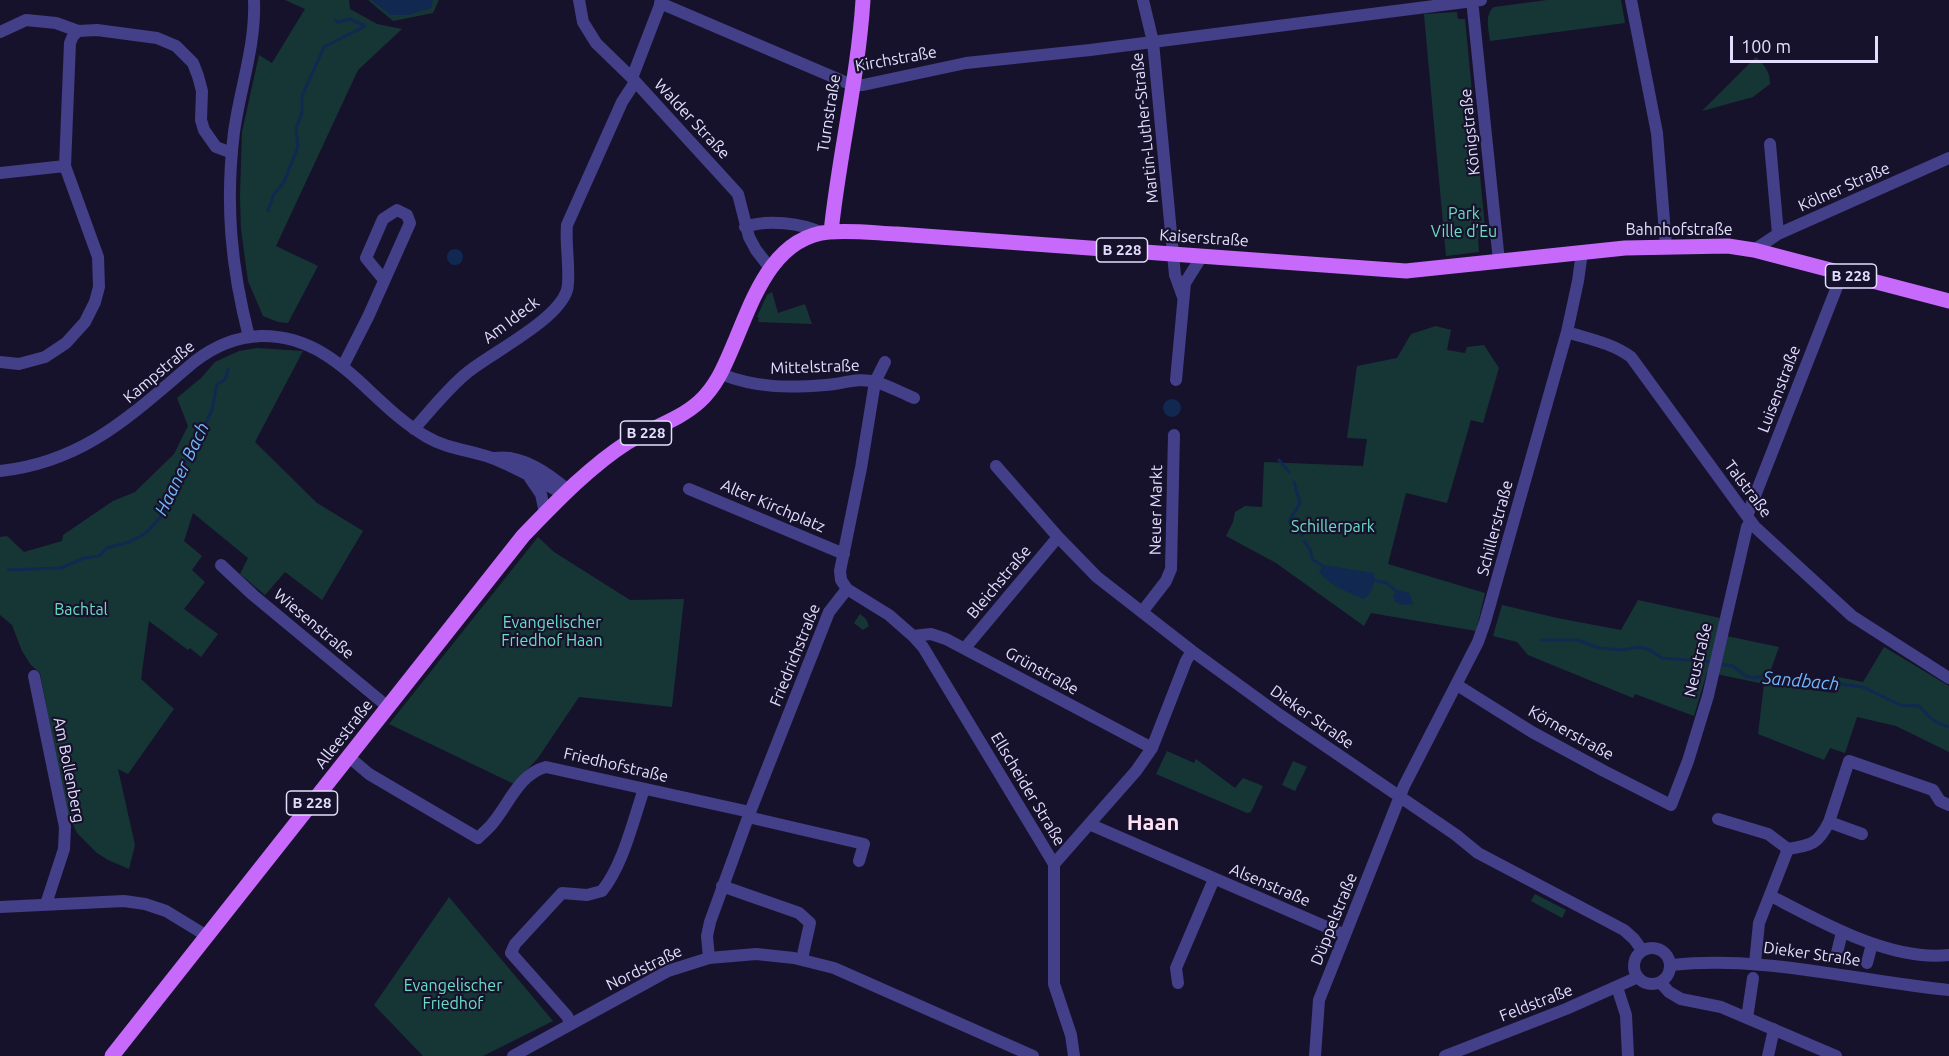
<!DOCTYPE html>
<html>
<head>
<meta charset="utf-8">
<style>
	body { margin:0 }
	#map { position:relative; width:1949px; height:1056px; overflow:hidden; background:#17122c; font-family:Ubuntu,sans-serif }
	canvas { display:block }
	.scale { position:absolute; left:1730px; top:36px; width:148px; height:27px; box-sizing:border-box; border:3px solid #e3defe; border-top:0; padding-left:8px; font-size:18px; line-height:21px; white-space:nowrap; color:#e3defe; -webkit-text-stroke:4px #17122c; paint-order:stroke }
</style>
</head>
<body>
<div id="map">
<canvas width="1949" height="1056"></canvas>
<div class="scale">100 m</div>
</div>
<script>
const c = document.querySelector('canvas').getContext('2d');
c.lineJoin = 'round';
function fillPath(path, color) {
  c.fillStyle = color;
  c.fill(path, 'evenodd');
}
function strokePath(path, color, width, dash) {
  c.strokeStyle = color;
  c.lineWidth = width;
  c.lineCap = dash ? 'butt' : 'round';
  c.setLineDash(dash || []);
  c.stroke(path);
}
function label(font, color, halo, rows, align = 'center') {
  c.font = font + ' Ubuntu,sans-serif';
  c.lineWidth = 4.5;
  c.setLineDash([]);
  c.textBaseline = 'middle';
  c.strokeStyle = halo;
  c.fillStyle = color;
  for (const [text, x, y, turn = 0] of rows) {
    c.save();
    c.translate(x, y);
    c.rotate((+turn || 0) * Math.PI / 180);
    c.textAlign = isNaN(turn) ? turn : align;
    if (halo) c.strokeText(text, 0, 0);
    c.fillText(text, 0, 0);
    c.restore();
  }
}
fillPath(new Path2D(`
	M285 0H349L350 9 377 24 402 29 358 70 276 246 318 266 288 323 278 322 263 316 248 281 241 229 240 197 242 132 259 55 272 63 305 9Z
	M368 0H439L433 13 393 21Z
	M1547 0H1621L1625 23 1490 41C1489 29 1484 15 1494 7Z
	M1457 12 1458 19H1465L1486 238 1478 239 1479 252 1446 256 1424 14Z
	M1756 57C1765 65 1770 72 1770 84L1753 97 1702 111Z
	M772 292 778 313 805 304 812 324 758 322 759 318 757 317 767 295Z
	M1436 326 1451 330 1447 350 1465 353 1467 347 1484 345 1499 368 1483 423 1471 420 1447 503 1406 493 1388 564 1485 593 1476 631 1371 613 1364 626 1276 563 1226 536 1233 522 1235 512 1245 506 1262 507 1264 462 1363 466 1367 439 1347 438 1357 366 1397 358 1411 334Z
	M257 348 303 351 255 442 317 503 363 531 322 600 285 572 265 595 240 574 248 558 193 513 184 541 202 556 192 570 205 582 184 609 218 634 201 657 190 648 188 650 149 621 141 679 174 709 128 774 118 769 135 845 129 869 108 860 97 853 77 833 66 810 40 673 31 665 22 651 12 625 0 615V537L7 536 24 552 62 541 63 535 113 501 135 492 174 454 188 426 177 398 201 378 215 362 239 351Z
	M538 537 554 552 630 600 684 599 672 707 579 697 538 758 514 784 389 724Z
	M1638 600 1720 618 1717 634 1779 647 1768 678 1779 686 1835 693 1838 677 1863 682 1884 647 1949 686V752L1896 726 1857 717 1845 753 1830 748 1824 760 1758 734 1764 684 1707 672 1694 716 1635 694 1633 698 1528 655 1517 642 1493 636 1502 605 1557 618 1621 630Z
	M860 614 866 619 869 626 863 630 854 623Z
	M1167 751 1194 763 1196 759 1235 788 1243 778 1263 786 1251 812 1247 813 1156 774Z
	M1293 761 1307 767 1295 791 1282 785Z
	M1535 894 1566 910 1562 918 1531 901Z
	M449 897 553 1021 483 1056H423L374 1005Z`), '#163635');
fillPath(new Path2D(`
	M371 0H433L431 8 408 15H391Z
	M447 257a8 8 0 1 1 16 0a8 8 0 1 1-16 0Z
	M1163 408a9 9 0 1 1 18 0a9 9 0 1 1-18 0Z
	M1324 565 1374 573C1376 581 1372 594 1364 599 1352 595 1324 582 1319 571Z
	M1398 590 1410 593 1413 604 1403 605 1395 602 1393 595Z`), '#112851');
strokePath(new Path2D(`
	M335 20 338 22 350 19 364 25
	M268 211 274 194 284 182 298 147 296 129 302 112V96L324 47 365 26
	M1279 460 1289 472
	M1294 482 1300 503 1289 521 1302 535
	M1304 541 1310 549 1312 559 1324 567
	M8 570 61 568 84 558 99 556 107 548 129 542 146 533 165 512 176 476 192 452 212 410 217 384 225 380 228 369
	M1371 580 1387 583 1398 593
	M1542 640H1578L1599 648 1621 650 1639 647 1650 650 1662 658 1711 662
	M1718 664 1733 666 1746 676 1755 678 1768 675 1863 687 1900 705 1919 706C1928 716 1936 724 1949 727`), '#112851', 3);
strokePath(new Path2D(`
	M579 0 583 22 596 43 632 78 738 194 749 237 756 250 770 268
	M1143 0 1153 42 1175 275 1183 297
	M1472 0 1499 261
	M1631 0 1657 133 1666 246
	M660 3 852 85H863L966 63 1090 50 1481 0
	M0 32 26 20 56 23 78 31 97 30 157 38 176 46 193 63 198 76 202 91 201 120 204 130 216 147 232 153
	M632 78 662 0
	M1770 144 1778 234
	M0 173 65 166
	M745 227C767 219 802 223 822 233
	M1754 250 1778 234 1949 158
	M1567 332C1589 339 1612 343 1631 357L1755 527 1852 616 1949 678
	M249 337C231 267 225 204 234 132 240 88 256 45 254 0
	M0 362 19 364 45 357 66 343 85 322 95 302 99 287 98 257 65 166 70 43 73 36 78 31
	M885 362 875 382 861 468 840 571 841 580 847 589 889 615 913 636 923 647 1054 864V984L1071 1035 1074 1056
	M343 366 368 317 410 223 407 215 397 210 383 219 366 258 384 280
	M721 374C756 388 788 388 825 385 843 384 858 377 876 382 889 386 902 393 914 398
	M1176 380 1185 283 1202 256
	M414 429C431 410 448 388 468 372 493 352 558 320 567 290 571 276 565 243 567 225L622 102 635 82
	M495 458C522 454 549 474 568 490
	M996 466 1058 537 1097 577 1192 651 1280 715 1456 835 1478 853 1624 930 1634 939 1642 950
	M0 471C85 462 132 414 194 362 213 347 236 337 261 336 337 335 368 403 427 437 447 449 470 450 492 458 517 468 542 482 565 495
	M530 478 541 494 545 513
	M689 489 844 554
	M1747 516 1842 274
	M221 565 253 595 388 707
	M1142 612 1166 581 1171 569 1174 435
	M913 636 931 634 946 639 1152 748
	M965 648 1058 537
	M34 676 65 827 64 849 46 904
	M1457 685 1532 732 1604 771 1671 805 1688 761 1708 696 1747 527 1750 522
	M349 757 369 774 478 838C483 833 488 829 492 824 509 804 519 774 546 767L750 812
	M748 817 864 844 859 861
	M1718 819 1768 834 1788 849 1759 923 1755 963
	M1089 824 1345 935
	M1862 834 1829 822 1849 761 1933 790 1940 801 1949 805
	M1788 849C1812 845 1818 844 1829 822
	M1054 864 1136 771 1152 748 1186 661 1192 651
	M722 886 799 913 810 923 802 959
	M1771 896C1821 922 1891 962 1949 955
	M0 907 124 901 145 904 166 911 207 936
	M1634 966a18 18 0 1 1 36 0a18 18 0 1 1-36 0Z
	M1836 957 1842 932
	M709 958 707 936 710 922 750 812 829 612 847 589
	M1867 963 1872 944
	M1671 965C1765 955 1856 981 1949 990
	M1660 982 1669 992 1681 999 1721 1007 1836 1056
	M1178 983 1176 968 1214 879
	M1617 987 1626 1015 1628 1056
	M1747 1018 1753 978
	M571 1024 567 1016 511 953 515 944 562 893 587 895 602 891C623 865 633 821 644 789
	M513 1056 668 971 709 958 756 954 794 958 834 968 1033 1056
	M1315 1056 1319 1000 1345 935 1404 786 1478 642 1485 622 1567 332 1578 281 1582 252
	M1445 1056 1566 1009 1638 977
	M1768 1056 1774 1029`), '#433f89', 12);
strokePath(new Path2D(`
	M831 232C839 155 858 78 863 0
	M112 1056 523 536C555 503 589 467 628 442 651 428 679 420 699 402 718 385 726 362 736 339 754 296 774 237 829 232 851 230 875 233 897 234L1406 271 1625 248 1728 246 1754 250 1949 301`), '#c769fb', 15);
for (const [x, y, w] of [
	[1122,250,51],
	[1851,276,51],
	[646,433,51],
	[312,803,51]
]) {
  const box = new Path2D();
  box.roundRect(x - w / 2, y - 12, w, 24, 4.5);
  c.fillStyle = '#17122c';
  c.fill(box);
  strokePath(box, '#e3defe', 1.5);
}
label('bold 15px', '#e3defe', null, [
	["B 228",1122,250],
	["B 228",1851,276],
	["B 228",646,433],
	["B 228",312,803]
]);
label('16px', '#e3defe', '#17122c', [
	["Kirchstraße",896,59,-10],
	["Turnstraße",829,113,-81],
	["Walder Straße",692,119,47],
	["Martin-Luther-Straße",1145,128,-96],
	["Königstraße",1470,132,-96],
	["Kölner Straße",1844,187,-24],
	["Bahnhofstraße",1679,230],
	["Kaiserstraße",1204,238,4],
	["Am Ideck",511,320,-37],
	["Mittelstraße",815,367,-2],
	["Kampstraße",159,372,-40],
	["Luisenstraße",1779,389,-69],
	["Talstraße",1748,489,53],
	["Alter Kirchplatz",773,506,23],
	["Neuer Markt",1156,510,-89],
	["Schillerstraße",1495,528,-75],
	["Bleichstraße",999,582,-50],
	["Wiesenstraße",314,624,40],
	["Friedrichstraße",795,655,-68],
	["Neustraße",1698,660,-77],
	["Grünstraße",1042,671,29],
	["Dieker Straße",1312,717,35],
	["Körnerstraße",1571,733,29],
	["Alleestraße",344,734,-52],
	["Friedhofstraße",616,765,13],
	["Am Bollenberg",69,770,79],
	["Ellscheider Straße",1028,789,59],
	["Alsenstraße",1270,885,23],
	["Düppelstraße",1334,919,-68],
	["Dieker Straße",1812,954,8],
	["Nordstraße",644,968,-26],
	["Feldstraße",1536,1003,-21]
]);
label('16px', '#6adec4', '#17122c', [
	["Park",1464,214],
	["Ville d’Eu",1464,232],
	["Schillerpark",1333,527],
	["Bachtal",81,610],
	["Evangelischer",552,623],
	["Friedhof Haan",552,641],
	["Evangelischer",453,986],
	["Friedhof",453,1004]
]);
label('italic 18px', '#70b7fb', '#17122c', [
	["Haaner Bach",182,469,-64],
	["Sandbach",1801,681,5]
]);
label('bold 22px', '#fee0f3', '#17122c', [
	["Haan",1153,823]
]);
</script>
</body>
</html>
